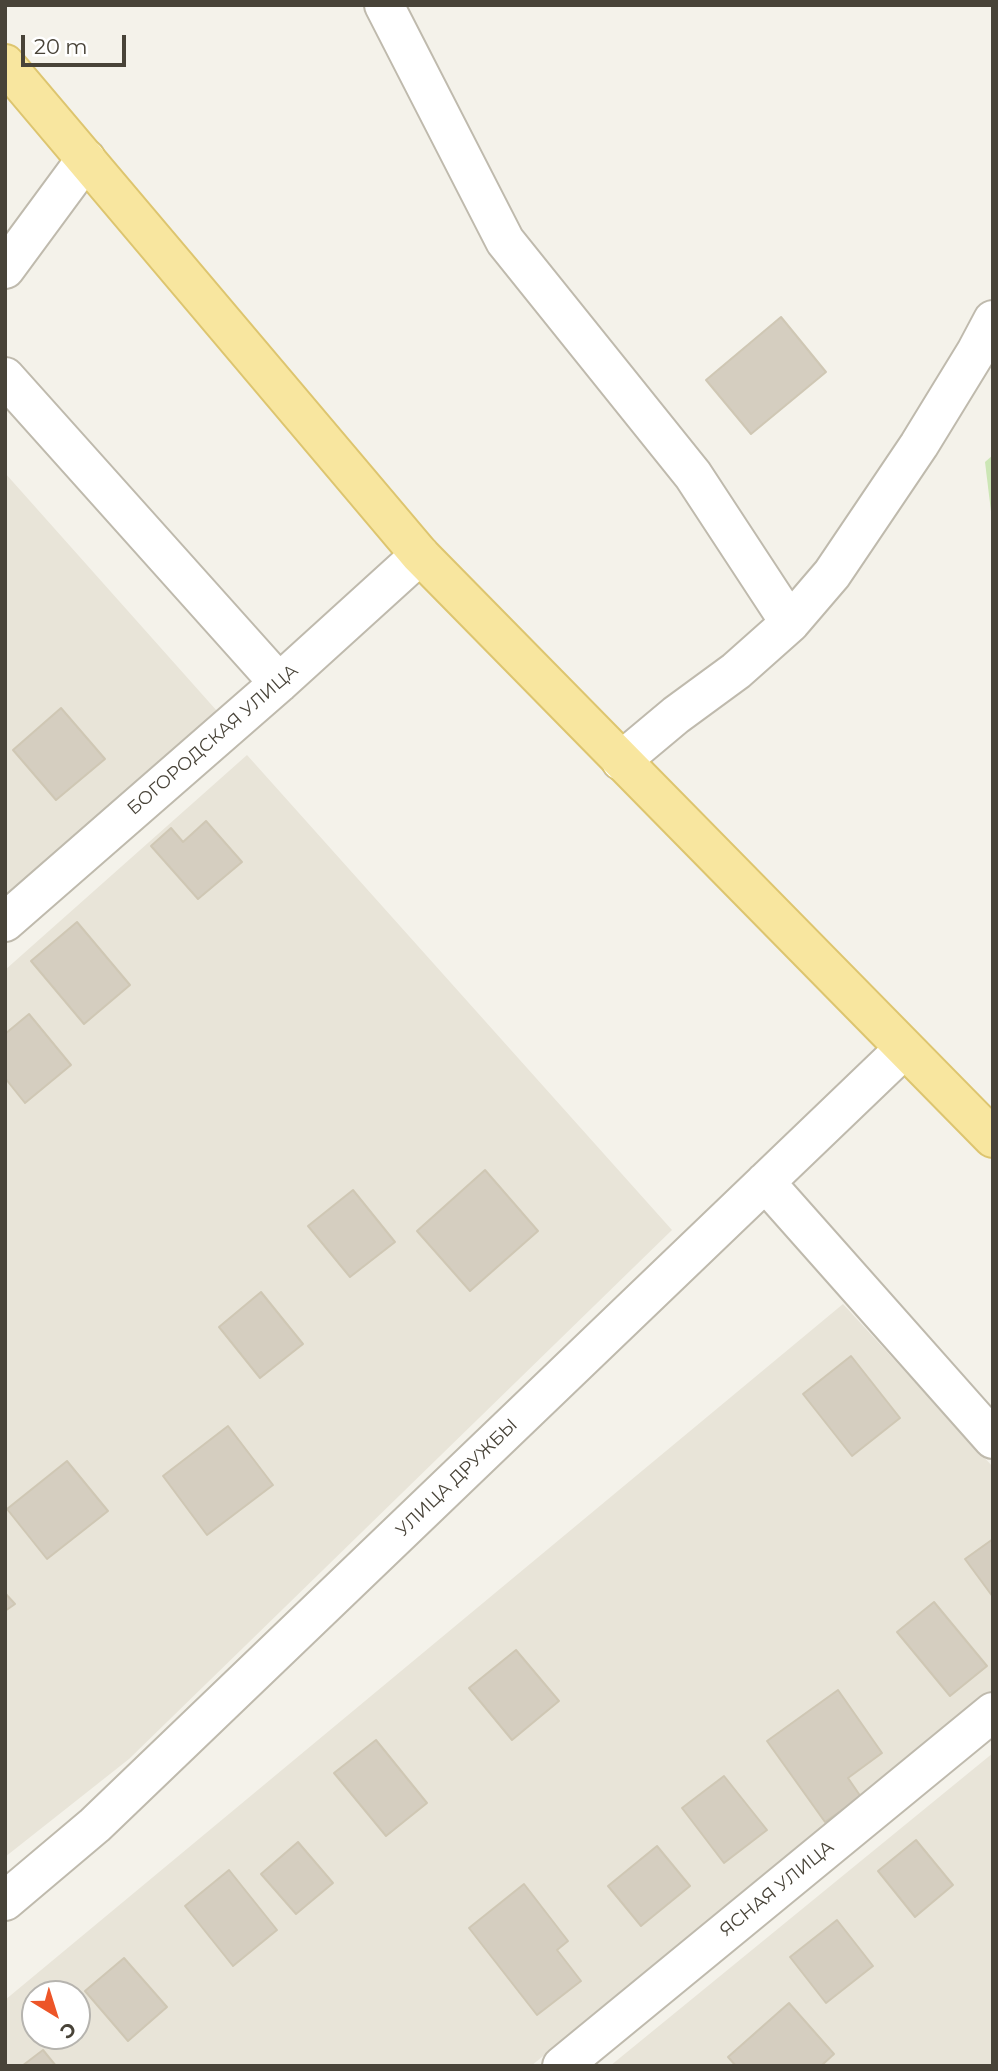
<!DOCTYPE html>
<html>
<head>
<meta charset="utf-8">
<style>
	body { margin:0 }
	#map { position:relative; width:998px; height:2071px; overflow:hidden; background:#f4f2ea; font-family:Montserrat,sans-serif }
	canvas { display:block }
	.frame { position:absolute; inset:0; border:7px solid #484338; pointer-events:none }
	.north { position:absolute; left:21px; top:1980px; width:70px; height:70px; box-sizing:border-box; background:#fff; border:2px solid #b6b4af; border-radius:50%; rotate:142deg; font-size:19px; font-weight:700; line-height:28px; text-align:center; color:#484338 }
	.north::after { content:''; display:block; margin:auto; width:24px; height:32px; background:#ed5528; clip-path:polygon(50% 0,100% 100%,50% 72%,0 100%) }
	.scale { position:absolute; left:21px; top:35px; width:105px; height:32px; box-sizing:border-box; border:4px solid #484338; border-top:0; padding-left:9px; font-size:21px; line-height:24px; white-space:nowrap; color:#484338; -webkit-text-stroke:5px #fff; paint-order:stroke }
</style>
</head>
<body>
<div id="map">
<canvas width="998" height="2071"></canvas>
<div class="frame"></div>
<div class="north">С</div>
<div class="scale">20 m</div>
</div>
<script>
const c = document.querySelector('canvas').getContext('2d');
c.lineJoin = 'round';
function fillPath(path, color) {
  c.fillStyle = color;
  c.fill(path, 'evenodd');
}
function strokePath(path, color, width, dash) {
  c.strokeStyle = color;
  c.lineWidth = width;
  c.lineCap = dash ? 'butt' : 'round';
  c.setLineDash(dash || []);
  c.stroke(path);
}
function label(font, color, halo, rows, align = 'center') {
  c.font = font + ' Montserrat,sans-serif';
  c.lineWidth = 6;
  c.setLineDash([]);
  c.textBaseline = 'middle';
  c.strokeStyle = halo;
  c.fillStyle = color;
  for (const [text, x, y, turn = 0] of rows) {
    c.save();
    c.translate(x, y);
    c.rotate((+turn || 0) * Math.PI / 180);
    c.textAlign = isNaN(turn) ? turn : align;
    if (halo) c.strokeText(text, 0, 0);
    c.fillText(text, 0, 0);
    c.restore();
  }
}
fillPath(new Path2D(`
	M5 473 217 711 5 897Z
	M247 755 672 1230 129 1759 5 1857V970Z
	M843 1304 993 1467V1689L531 2066H5V2000ZM35 1994H77V2036H35Z
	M993 1753V2066H610Z`), '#e8e4d8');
fillPath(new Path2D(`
	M993 455V528L985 462Z`), '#cce6b5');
const building = new Path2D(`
	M781 317 826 372 751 434 706 380Z
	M61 708 105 759 56 800 13 750Z
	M206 821 242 862 198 899 151 846 171 828 183 842Z
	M77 922 130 985 84 1024 31 961Z
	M29 1014 71 1065 25 1103 5 1078V1034Z
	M485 1170 538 1231 470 1291 417 1231Z
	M353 1190 395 1242 350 1277 308 1226Z
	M261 1292 303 1344 260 1378 219 1327Z
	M851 1356 900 1418 852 1456 803 1394Z
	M228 1426 273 1485 207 1535 163 1476Z
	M67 1461 108 1511 47 1559 7 1509Z
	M993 1539V1597L965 1559Z
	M5 1593 15 1604 5 1611Z
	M934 1602 987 1666 950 1696 897 1632Z
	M516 1650 559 1701 512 1740 469 1688Z
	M838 1690 882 1753 848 1778 861 1797 825 1822 767 1741Z
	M376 1740 427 1803 386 1836 334 1773Z
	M724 1776 767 1830 724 1863 682 1808Z
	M916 1840 953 1885 915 1917 878 1871Z
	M298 1842 333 1883 296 1914 261 1874Z
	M657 1846 690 1886 641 1926 608 1886Z
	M229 1870 277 1930 233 1966 185 1906Z
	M524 1884 568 1941 557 1950 581 1981 537 2015 469 1928Z
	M837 1920 873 1966 826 2003 790 1957Z
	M124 1958 167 2007 128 2041 85 1991Z
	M789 2003 834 2054 821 2066H736L728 2057Z
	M43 2050 56 2066H22Z`);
fillPath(building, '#d5cec0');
strokePath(building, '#cfc7b4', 2);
const minor = new Path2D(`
	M384 5 505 241 693 475 790 623 736 671 676 715 621 761
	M5 269 86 159
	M5 377 279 683
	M790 623 832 574 919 445 976 352 993 320
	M5 922 279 683 420 555
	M765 1182 993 1439
	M5 1901 95 1825 904 1049
	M562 2066 993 1712`);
const major = new Path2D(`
	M5 64 420 555 993 1138`);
strokePath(minor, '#bfbaad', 42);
strokePath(major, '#ddc56f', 42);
strokePath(minor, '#fff', 38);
strokePath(major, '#f8e69f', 38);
label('18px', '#484338', '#fff', [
	["БОГОРОДСКАЯ УЛИЦА",213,740,-41],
	["УЛИЦА ДРУЖБЫ",457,1478,-44],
	["ЯСНАЯ УЛИЦА",777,1889,-39]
]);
</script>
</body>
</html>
